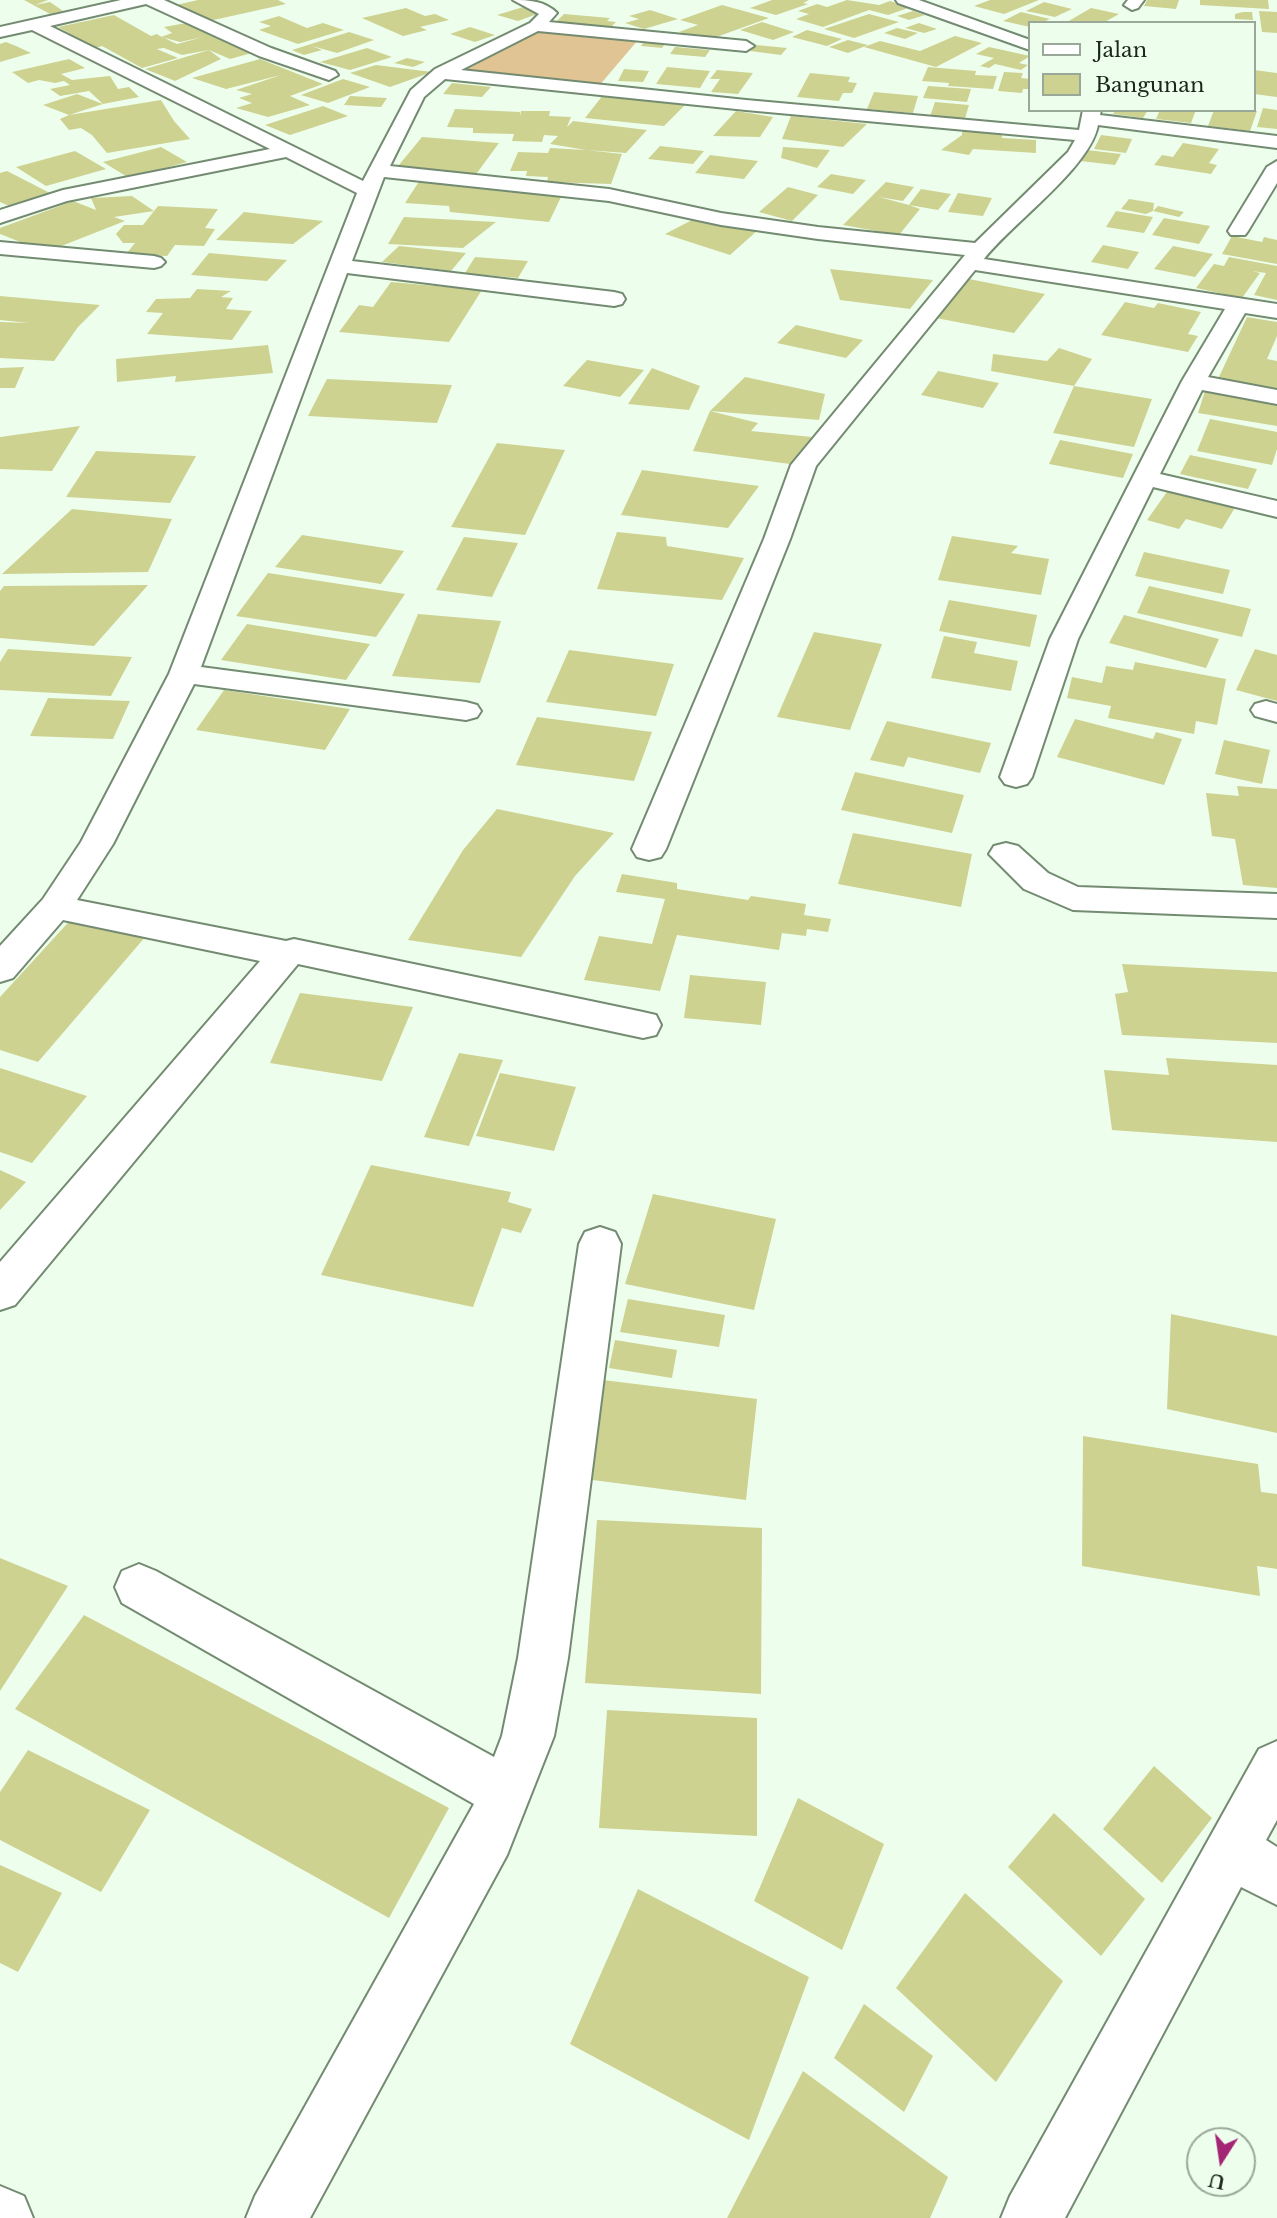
<!DOCTYPE html>
<html>
<head>
<meta charset="utf-8">
<style>
	body { margin:0 }
	#map { position:relative; width:1277px; height:2218px; overflow:hidden; background:#eefeed; font-family:"Libre Baskerville",serif }
	canvas { display:block }
	.legend { position:absolute; left:1028px; top:21px; width:228px; height:91px; box-sizing:border-box; background:#eefeed; border:2px solid #9aa899; margin:0; padding:9px 12px; list-style:none; font-size:21px; color:#1d261c }
	.legend li { display:flex; align-items:center; gap:14px; height:35px }
	.legend b { width:35px; border:2px solid #9aa899 }
	.north { position:absolute; left:1186px; top:2127px; width:70px; height:70px; box-sizing:border-box; background:#eefeed; border:2px solid #9aa899; border-radius:50%; rotate:192deg; font-size:19px; font-weight:700; line-height:28px; text-align:center; color:#1d261c }
	.north::after { content:''; display:block; margin:auto; width:24px; height:32px; background:#a52575; clip-path:polygon(50% 0,100% 100%,50% 72%,0 100%) }
</style>
</head>
<body>
<div id="map">
<canvas width="1277" height="2218"></canvas>
<ul class="legend">
<li><b style="height:9px;background:#fff"></b>Jalan</li>
<li><b style="height:19px;background:#cdd291"></b>Bangunan</li>
</ul>
<div class="north">U</div>
</div>
<script>
const c = document.querySelector('canvas').getContext('2d');
c.lineJoin = 'round';
function fillPath(path, color) {
  c.fillStyle = color;
  c.fill(path, 'evenodd');
}
function strokePath(path, color, width, dash) {
  c.strokeStyle = color;
  c.lineWidth = width;
  c.lineCap = dash ? 'butt' : 'round';
  c.setLineDash(dash || []);
  c.stroke(path);
}
fillPath(new Path2D(`
	M541 29 638 40 598 87 463 71Z`), '#e0c494');
fillPath(new Path2D(`
	M24 0H48L35 5 50 2 63 11 50 14Z
	M198 0H278L286 4 209 21 176 5Z
	M772 0H809L803 3 808 4 776 15 750 8Z
	M847 0 879 5 890 1 911 7 888 15 869 10 823 27 796 19 809 14 798 11 817 4 827 7Z
	M990 0H1039L1004 14 974 6Z
	M1147 0H1179L1176 9 1144 6Z
	M1200 0H1268L1269 9 1200 5Z
	M1044 2 1072 9 1055 17 1026 11Z
	M722 5 769 18 708 40 679 32 698 25 680 20Z
	M523 7 540 13 518 21 497 15Z
	M406 8 425 16 435 14 449 20 420 27 427 30 403 36 362 18Z
	M1091 8 1119 14 1103 23 1067 22Z
	M650 10 678 19 644 29 625 23 639 19 629 16Z
	M913 11 925 15 909 20 897 16Z
	M1259 11 1277 12V33L1262 32Z
	M1021 12 1050 19 1041 23H1030V27L1003 21Z
	M1243 12H1252L1253 20 1235 19V14Z
	M564 14 610 18 607 21 616 22 611 27 556 22Z
	M869 14 899 22 854 38 824 29Z
	M114 15 151 36 157 34 160 36 177 44 203 37 180 42 161 37 172 33 164 27 192 22 259 51 230 59 209 50 221 59 175 81 145 69 209 50 182 55 164 48 157 49 178 58 142 68 102 46 95 48 58 27Z
	M279 16 307 28 323 23 344 30 298 44 259 30 271 26 259 22Z
	M762 22 794 32 773 40 740 30Z
	M919 23 937 29 924 33 905 28Z
	M470 27 495 35 475 42 450 34Z
	M897 28 918 33 905 39 884 33Z
	M807 30 842 39 827 46 792 37Z
	M349 32 374 40 337 53 312 46 322 50 304 55 292 50Z
	M955 36 982 43 936 67 864 47 880 41 920 51Z
	M646 39 667 41 662 48 641 46Z
	M848 40 868 45 848 53 829 47Z
	M6 42 16 46 31 53 0 62V44Z
	M756 45 787 48 781 55 750 51Z
	M675 47 710 50 705 57 670 54Z
	M989 47 1030 56 1019 63 1028 65 1021 70 995 64 989 68 980 66 994 58 976 54Z
	M367 48 392 57 350 70 320 62Z
	M407 58 425 62 413 67 394 63Z
	M69 59 85 68 61 74 72 80 110 76 118 89 129 87 139 97 103 104 89 91 60 96 50 89 70 85 64 81 55 83 39 80 28 83 12 72Z
	M260 59 323 84 290 96 310 105 268 117 236 108 252 103 239 98 252 94 236 90 281 75 226 89 192 78Z
	M376 65 432 72 390 87 350 73Z
	M667 67 710 71 700 88 656 84Z
	M928 67 976 71 975 75 997 76 993 89 948 86 949 83 922 81Z
	M624 69 649 71 643 82 618 81Z
	M717 70 753 73 738 94 711 92 720 79H710Z
	M1254 70 1277 73V97L1254 94Z
	M1004 72 1023 73 1021 78 1030 79V89H1023L1022 93 998 91Z
	M810 73 850 77 848 82 857 83 852 93H843L839 101 797 97Z
	M343 79 370 87 328 103 301 95Z
	M452 83 491 87 482 97 443 94Z
	M928 86 971 89 967 102 923 98Z
	M874 92 918 96 913 113 867 109Z
	M77 94 103 104 69 115 161 100 174 121 190 139 107 153 92 135 81 128 69 130 60 119 69 115 43 105Z
	M603 95 650 99 685 105 664 126 585 118Z
	M350 96 387 98 381 107 344 105Z
	M935 102 969 105 964 122 929 119Z
	M323 106 348 116 290 135 265 125Z
	M1263 108 1277 110V129L1257 127Z
	M455 109 520 112V116L521 111H550L549 116 571 117 567 127 573 121 647 130 626 153 586 150 550 144 558 136 544 135 542 142 512 141 514 134 473 133V128L447 127Z
	M1116 110H1148L1143 118 1113 114Z
	M1160 110H1196L1191 123 1156 119Z
	M1214 110H1249L1257 111 1250 131 1208 126Z
	M736 111 773 117 760 137 713 136Z
	M791 116 867 124 843 147 782 139Z
	M962 129 1002 131V138L1036 140V153L973 149 969 155 941 150 962 135Z
	M1101 135 1132 139 1126 153 1094 149Z
	M422 137 499 143 474 177 394 171Z
	M1183 143 1219 149 1209 163 1217 165 1211 174 1154 165 1162 155 1173 157Z
	M660 146 704 151 693 164 648 159Z
	M161 147 187 162 129 178 103 162Z
	M783 147 830 150 817 168 781 158Z
	M550 148 586 150 622 154 611 184 547 182 548 177 526 176 527 171H510L518 152 548 153Z
	M1087 150 1121 154 1115 165 1080 161Z
	M75 151 106 169 46 186 16 167Z
	M710 155 758 161 744 179 695 173Z
	M7 171 50 193 9 206 0 202V173Z
	M831 174 866 180 853 194 817 187Z
	M420 180 563 193 549 222 450 212 449 206 405 203Z
	M886 182 914 187 903 201 879 197 909 205 921 189 951 194 938 210 909 205 920 209 899 235 843 225Z
	M788 187 818 195 792 221 759 212Z
	M958 193 992 198 983 216 948 212Z
	M132 196 154 211 158 206 218 209 205 228 215 229 204 246 175 245 167 256 126 254 135 243H123L116 234 124 225H143L154 211 114 217 125 221 46 252 0 234V228L73 201 96 210 91 198Z
	M1129 199 1154 203 1153 211 1146 214 1121 209Z
	M1158 206 1184 212 1179 217 1153 211Z
	M1116 211 1153 217 1144 233 1106 227Z
	M244 212 323 221 293 244 216 240Z
	M404 217 496 222 463 248 388 244Z
	M1164 218 1210 226 1199 244 1152 235Z
	M694 219 758 230 730 255 665 234Z
	M1232 236 1262 242 1264 237 1277 240V264L1222 254Z
	M1103 245 1139 252 1128 269 1091 262Z
	M399 246 466 253 451 271 382 262Z
	M1173 246 1213 254 1195 277 1154 269Z
	M209 253 287 260 267 281 191 275Z
	M475 257 528 261 518 278 465 273Z
	M1229 257 1277 266V300L1254 295 1266 273 1252 271 1260 273 1242 298 1196 288 1214 264 1224 266Z
	M830 269 933 280 910 309 840 300Z
	M969 279 1045 294 1014 333 936 318Z
	M391 282 482 290 449 342 339 332 359 305 373 307Z
	M197 289 231 291 221 297 233 298 226 309 252 311 232 340 147 334 163 313 146 312 156 299 190 298Z
	M0 296 100 305 78 327 54 361 0 358V322L29 323 0 320Z
	M1125 302 1154 308 1158 303 1201 312 1188 334 1198 336 1188 352 1101 335Z
	M1247 317 1277 322V336L1267 359 1277 361V391L1218 379Z
	M796 325 863 340 846 358 777 343Z
	M268 345 273 373 175 382 176 376 117 382 116 359Z
	M1059 348 1092 359 1074 386 991 371 993 354 1047 361Z
	M587 360 644 370 620 397 563 386Z
	M24 367 15 388H0V368Z
	M652 368 700 386 689 410 628 404Z
	M938 371 999 383 983 408 921 395Z
	M745 377 825 394 819 420 710 411 758 423 751 431 812 437 790 464 693 451 710 411Z
	M327 379 452 385 437 423 308 416Z
	M1074 386 1152 399 1134 447 1053 433Z
	M1205 391 1277 402V426L1198 413Z
	M1210 419 1277 432V449L1272 465 1197 451Z
	M80 426 52 471 0 469V437Z
	M1060 440 1133 454 1123 478 1049 464Z
	M497 443 565 450 525 535 451 527Z
	M96 451 196 456 170 503 66 497Z
	M1190 455 1257 469 1248 489 1180 474Z
	M642 470 759 486 728 528 621 515Z
	M1169 489 1236 506 1222 529 1186 519 1179 529 1147 520Z
	M72 509 172 519 148 572 2 574Z
	M617 532 666 537 667 546 744 558 722 600 597 589Z
	M302 535 404 551 381 584 275 567Z
	M952 536 1018 546 1011 553 1049 559 1041 595 938 580Z
	M464 537 518 543 492 597 436 590Z
	M1144 552 1230 570 1223 594 1135 576Z
	M268 573 405 594 376 637 236 616Z
	M148 585 94 646 0 638V591L4 586Z
	M1149 586 1251 609 1242 637 1137 613Z
	M949 600 1037 615 1030 647 939 631Z
	M418 614 501 621 480 683 392 676Z
	M1124 615 1219 639 1206 668 1109 643Z
	M247 624 370 644 346 680 221 660Z
	M814 632 882 644 850 730 777 717Z
	M944 636 977 642 974 653 1018 661 1011 691 931 678Z
	M8 649 132 657 111 696 0 690V662Z
	M1255 649 1277 655V701L1236 690Z
	M569 650 674 664 656 716 546 702Z
	M1135 662 1226 679 1217 725 1196 721 1194 734 1108 718 1111 706 1067 698 1072 677 1102 683 1106 666 1133 670Z
	M224 690 350 709 325 750 196 730Z
	M48 698 130 701 113 739 30 736Z
	M537 717 652 732 634 781 516 765Z
	M1075 719 1153 739 1156 732 1182 739 1164 785 1057 757Z
	M887 721 991 743 980 773 908 757 904 767 870 760Z
	M1224 740 1270 750 1262 784 1215 774Z
	M855 772 964 795 952 833 841 810Z
	M1237 786 1277 789V888L1243 885 1235 839 1212 836 1206 793 1239 796Z
	M497 809 614 833 575 876 521 957 408 940 463 850Z
	M853 833 972 854 961 907 838 884Z
	M622 874 677 883V889L748 900 751 896 806 904 804 915 831 919 828 932 807 929 806 936 782 933 779 950 677 935 660 991 584 980 599 936 652 944 665 899 616 892Z
	M75 915 146 936 38 1062 0 1050V997Z
	M1122 964 1277 972V1043L1122 1035 1115 994 1128 992Z
	M690 975 766 982 761 1025 684 1018Z
	M300 993 413 1007 382 1081 270 1063Z
	M459 1053 503 1060 469 1146 424 1137Z
	M1166 1058 1277 1065V1142L1112 1130 1104 1070 1169 1075Z
	M0 1068 87 1096 32 1163 0 1152Z
	M500 1073 576 1087 554 1151 476 1136Z
	M371 1165 511 1192 508 1202 532 1209 521 1233 502 1228 473 1307 321 1275Z
	M0 1170 26 1182 0 1210Z
	M653 1194 776 1219 754 1310 625 1284Z
	M628 1299 725 1315 719 1347 620 1332Z
	M1171 1314 1277 1336V1433L1167 1409Z
	M615 1340 677 1350 672 1378 609 1368Z
	M603 1380 757 1399 746 1500 585 1479Z
	M1083 1436 1258 1464 1261 1492 1277 1494V1569L1257 1566 1260 1596 1082 1566Z
	M597 1520 762 1528 761 1694 585 1683Z
	M0 1558 68 1586 0 1691Z
	M84 1615 449 1808 389 1918 15 1709Z
	M607 1710 757 1718V1836L599 1828Z
	M28 1750 150 1810 101 1892 0 1840V1792Z
	M1154 1766 1212 1818 1162 1883 1103 1829Z
	M798 1798 884 1844 842 1950 754 1901Z
	M1054 1813 1145 1899 1101 1956 1008 1867Z
	M0 1865 62 1893 18 1972 0 1963Z
	M638 1889 809 1977 749 2140 570 2044Z
	M965 1893 1063 1981 996 2082 896 1988Z
	M864 2004 933 2056 904 2112 834 2058Z
	M803 2071 948 2177 930 2218H727Z`), '#cdd291');
const minor = new Path2D(`
	M121 0H164L271 48 335 71 338 75 329 80 259 56 146 4 50 26 363 181 411 90 435 69 530 23 539 14 513 0C529 0 545 1 557 13L549 22 746 41 754 46 746 51 538 31 461 70 746 100 1079 130 1083 110H1101L1100 115 1277 136V148L1098 125C1090 168 1012 223 984 259L1277 304V318L1245 313 1208 377 1277 390V404L1202 390 1160 474 1277 501V517L1153 487 1078 639 1032 777 1027 784 1016 787 1005 784 1000 777 1050 639 1182 381 1225 309 975 270 816 466 790 539 666 849 661 857 649 860 637 857 632 849 764 539 791 465 965 255 818 239 721 225 609 201 384 177 352 261 614 292 622 294 625 299 622 304 614 306 347 273 201 667 466 702 477 705 481 711 477 717 466 720 194 684 113 844 77 900 286 941 294 939 643 1012 656 1015 661 1025 656 1035 643 1038 298 964 15 1305 0 1310V1262L260 961 63 920 13 978 0 982V946L43 899 81 842 169 674 357 193 286 157 67 201 0 223V210L63 190 270 149 32 30 0 37V27ZM445 79 746 110 1075 140 1068 152 975 243 818 227 721 213 609 189 390 166 424 97Z
	M896 0H919L1030 40V50L898 3Z
	M1128 0H1144L1138 8 1132 10 1124 5Z
	M1277 161V183L1248 231 1245 235H1231L1228 231 1267 167Z
	M0 242 154 256 161 258 165 262 161 266 154 268 0 254Z
	M1266 701 1277 704V722L1255 716 1251 710 1255 704Z
	M1006 843 1018 846 1048 873 1078 887 1277 894V918L1073 910 1024 889 989 854 994 846Z
	M600 1227 615 1232 621 1244 568 1658 554 1736 507 1855 310 2218H246L255 2196 474 1804 122 1603 115 1587 122 1571 139 1564 156 1571 494 1757 502 1736 518 1658 579 1244 585 1232Z
	M1277 1741V1820L1266 1840 1277 1847V1905L1241 1887 1065 2218H1001L1010 2196 1259 1749Z
	M0 2186 24 2196 33 2218H0Z`);
strokePath(minor, '#738b71', 4);
fillPath(minor, '#fff');
</script>
</body>
</html>
